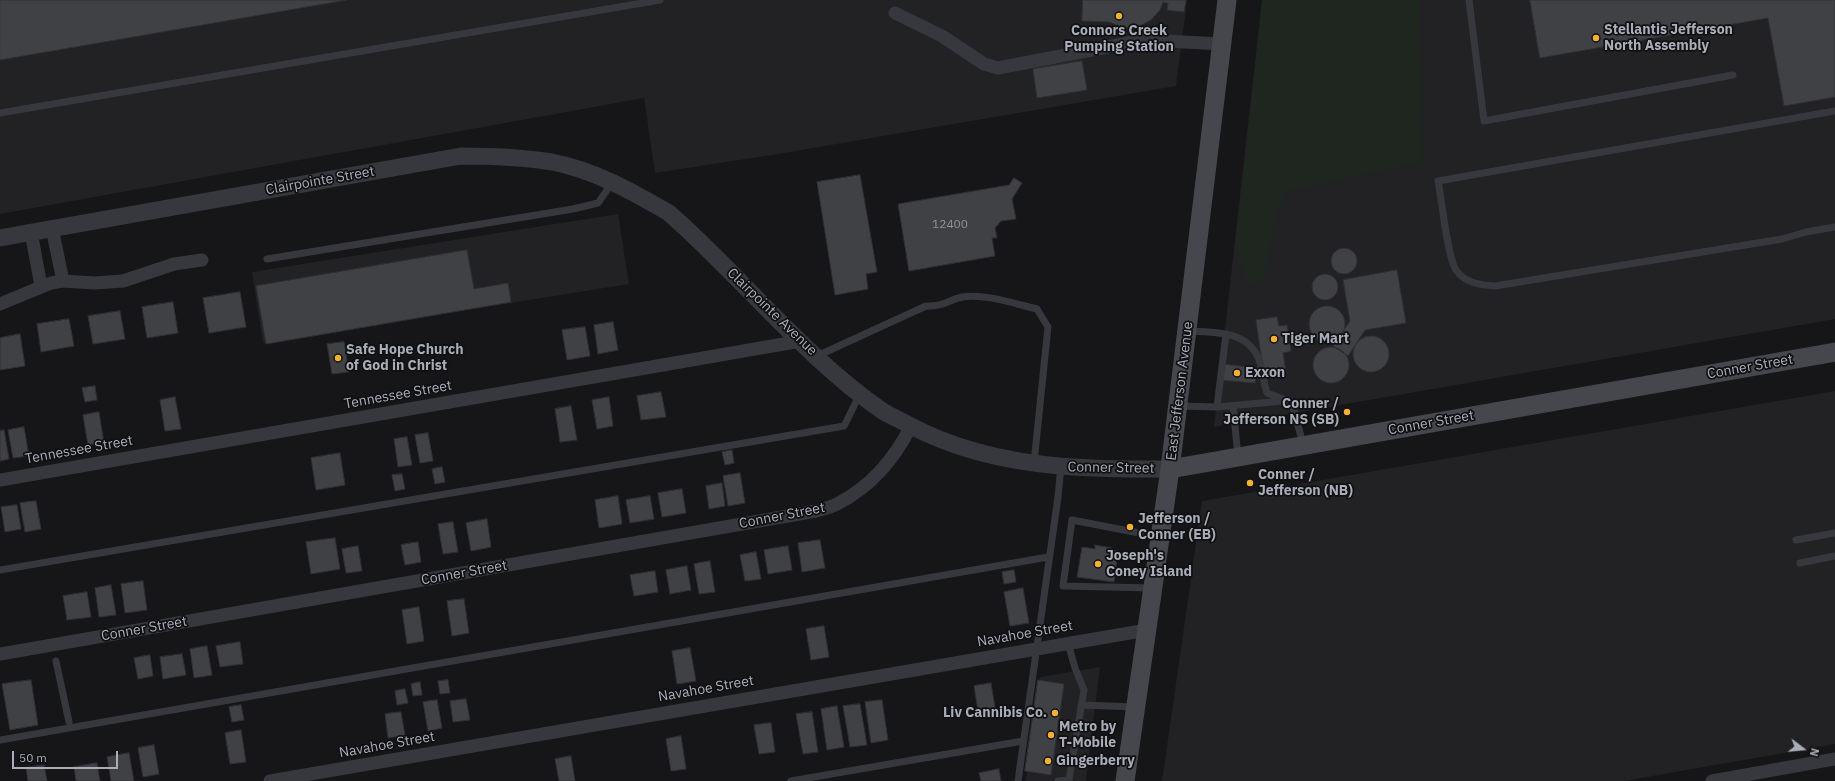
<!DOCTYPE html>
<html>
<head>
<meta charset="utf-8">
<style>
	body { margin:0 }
	#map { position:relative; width:1835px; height:781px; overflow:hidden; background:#161618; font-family:"IBM Plex Sans",sans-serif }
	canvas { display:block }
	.north { position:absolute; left:1783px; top:729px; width:40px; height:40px; -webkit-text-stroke:3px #111113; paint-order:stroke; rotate:106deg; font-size:11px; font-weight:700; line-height:16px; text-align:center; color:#a8adb8 }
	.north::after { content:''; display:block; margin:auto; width:14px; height:18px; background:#a8adb8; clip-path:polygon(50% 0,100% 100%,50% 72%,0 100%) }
	.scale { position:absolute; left:12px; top:751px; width:106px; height:18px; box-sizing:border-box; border:2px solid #a8adb8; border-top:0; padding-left:5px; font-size:12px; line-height:14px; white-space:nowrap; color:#a8adb8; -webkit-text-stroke:3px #111113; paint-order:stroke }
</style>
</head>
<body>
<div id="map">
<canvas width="1835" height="781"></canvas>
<div class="north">N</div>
<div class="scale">50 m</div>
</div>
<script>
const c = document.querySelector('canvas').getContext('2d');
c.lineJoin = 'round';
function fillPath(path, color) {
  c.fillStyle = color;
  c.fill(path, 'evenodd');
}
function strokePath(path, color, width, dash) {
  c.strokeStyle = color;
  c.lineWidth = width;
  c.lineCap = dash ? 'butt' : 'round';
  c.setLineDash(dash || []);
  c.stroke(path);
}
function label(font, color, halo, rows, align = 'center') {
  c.font = font + ' "IBM Plex Sans",sans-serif';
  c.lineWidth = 3.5;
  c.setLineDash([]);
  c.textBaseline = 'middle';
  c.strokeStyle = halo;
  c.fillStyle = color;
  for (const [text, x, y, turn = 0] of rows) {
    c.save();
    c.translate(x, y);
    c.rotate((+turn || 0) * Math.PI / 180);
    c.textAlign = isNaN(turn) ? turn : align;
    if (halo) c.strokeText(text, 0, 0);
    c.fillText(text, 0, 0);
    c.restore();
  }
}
fillPath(new Path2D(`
	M0 0H1187L1176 86 778 154 655 173 644 98 0 214Z
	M1262 0H1835V319L1214 427Z
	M618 214 629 284 263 343 252 272Z
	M1835 391V744L1624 781H1162L1202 501Z
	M1100 667 1086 781H1026L1040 677Z`), '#222225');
fillPath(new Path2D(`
	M1262 0H1420L1422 162 1285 192 1276 218 1263 279 1248 285 1236 247Z`), '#1e261f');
const building = new Path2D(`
	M0 0H347L0 60Z
	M1083 0H1186L1184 12 1167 10 1168 3 1163 2 1160 10 1151 20 1138 27 1124 28 1109 22 1082 21Z
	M1530 0H1835V97L1784 106 1768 18 1540 58Z
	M1082 61 1087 90 1037 98 1033 69Z
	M860 175 877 272 866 274 868 289 835 295 817 182Z
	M1014 178 1022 183 1012 199 1016 219 1001 221 995 228 997 238H992L995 256 909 271 898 204 1009 185Z
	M1331 261a13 13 0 1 1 26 0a13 13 0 1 1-26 0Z
	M467 250 474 289 508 283 511 302 266 344 256 286Z
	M1397 270 1406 323 1365 330 1348 356 1333 346 1350 321 1343 280Z
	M1312 287a13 13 0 1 1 26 0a13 13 0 1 1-26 0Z
	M240 292 246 327 209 333 203 298Z
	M173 302 178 333 147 338 142 307Z
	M1309 324a18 18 0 1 1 36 0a18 18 0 1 1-36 0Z
	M120 311 125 339 93 344 88 316Z
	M1277 317 1279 326 1287 325 1291 351 1283 353 1286 373 1264 376 1256 320Z
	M69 319 74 346 41 352 37 324Z
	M613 322 618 350 598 354 594 325Z
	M585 327 590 356 567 360 562 330Z
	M20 334 25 366 0 370V338Z
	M1353 354a18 18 0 1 1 36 0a18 18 0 1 1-36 0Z
	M344 342 349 372 332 374 327 344Z
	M1313 365a18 18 0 1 1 36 0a18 18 0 1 1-36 0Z
	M1223 364 1257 368 1255 383 1221 380Z
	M95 386 97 400 85 402 82 388Z
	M661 392 666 417 641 420 637 396Z
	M175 397 181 429 165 431 160 400Z
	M609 397 613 426 597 429 592 400Z
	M571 406 577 440 560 442 555 409Z
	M99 412 104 443 88 445 83 415Z
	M24 427 29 456 13 458 8 430Z
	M4 430 9 459 0 461V431Z
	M428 433 433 461 420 463 415 435Z
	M407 437 412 465 398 467 394 439Z
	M732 450 734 463 725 465 722 452Z
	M340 453 345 485 316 490 311 458Z
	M442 467 445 482 435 484 432 469Z
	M740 473 745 503 728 506 723 476Z
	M402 474 405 489 395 491 392 475Z
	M722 483 725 506 709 509 706 486Z
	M682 489 686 513 662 517 658 493Z
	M618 496 622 524 599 528 595 500Z
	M650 496 654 519 630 523 626 500Z
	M36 501 41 529 25 532 20 503Z
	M17 505 21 529 5 532 1 507Z
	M487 519 491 547 471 551 466 523Z
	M453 522 458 552 443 554 438 524Z
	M335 538 340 569 311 574 306 542Z
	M820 540 825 568 802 572 798 543Z
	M418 542 421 562 405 565 401 545Z
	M1095 545 1112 548V550L1118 551 1114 582 1077 577 1082 547 1095 549Z
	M358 546 362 571 346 573 342 549Z
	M788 546 792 570 768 574 764 550Z
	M756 552 761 579 745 581 740 555Z
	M710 561 715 592 699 594 694 564Z
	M687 566 691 590 670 594 666 570Z
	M1014 570 1016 582 1004 584 1002 572Z
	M655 571 658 592 634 596 630 575Z
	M143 581 147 610 125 613 121 584Z
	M111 585 116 615 99 617 95 588Z
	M1023 588 1029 623 1010 626 1004 592Z
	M87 592 91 617 67 620 63 596Z
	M464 599 469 633 452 636 447 601Z
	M419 607 424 641 407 644 402 610Z
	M824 626 829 657 811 660 806 629Z
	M240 642 243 664 220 667 216 646Z
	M207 646 212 675 194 678 190 649Z
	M690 648 696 681 677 684 672 651Z
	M182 654 186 675 163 679 160 657Z
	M150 655 153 676 138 679 134 658Z
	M31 680 38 725 10 730 2 684Z
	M448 680 450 693 440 694 438 681Z
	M1038 680 1064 684 1051 775 1025 771Z
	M420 682 422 695 413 696 411 684Z
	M991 683 996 714 979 717 974 686Z
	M405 689 408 703 397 705 395 691Z
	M466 699 470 720 453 722 450 701Z
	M437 700 442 728 428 731 423 702Z
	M882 700 888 740 871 743 865 702Z
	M860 704 867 745 850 747 843 706Z
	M241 705 244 720 232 722 229 707Z
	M837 706 844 747 827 750 821 709Z
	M401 712 405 735 388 738 385 714Z
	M812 712 818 752 803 754 796 714Z
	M771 723 775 752 759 754 754 725Z
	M241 730 246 762 230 764 225 733Z
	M681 736 686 769 671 771 666 739Z
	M154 745 159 774 143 777 138 748Z
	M129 753 134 781H111L107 757Z
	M571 756 575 781H559L555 759Z
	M97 763 100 781H76L74 767Z
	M44 765 47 781H28L26 768Z
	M999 769 1001 781H981L979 773Z`);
fillPath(building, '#404145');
strokePath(building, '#303034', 1);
strokePath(new Path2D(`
	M1469 0 1484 121 1733 75
	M1835 111 1438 181C1442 200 1447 256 1456 270 1465 283 1480 285 1495 286L1782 239 1806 232 1835 227
	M0 113 660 0
	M267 259 573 209 598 203 612 183
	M1188 331C1218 333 1252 330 1261 366 1263 375 1264 384 1267 393L1286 400 1293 407 1303 444
	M817 356 926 306C943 307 948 300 962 297 984 293 1015 304 1037 309L1048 327 1034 463
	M1178 406 1217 407 1226 334
	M1233 406 1238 457
	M1217 407 1283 401
	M1796 540 1835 533
	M1800 563 1835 556
	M0 570 844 426 860 394
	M1153 588 1063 586 1072 520 1160 537
	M56 661 69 722
	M1081 705 1136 707
	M0 740 1048 557
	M791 781 1023 741
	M1018 781 1058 497 1061 466
	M1058 781 1069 780 1084 690 1075 668 1068 643`), '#37383d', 7);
strokePath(new Path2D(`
	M895 13 942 36 984 64 998 68 1144 40 1223 44
	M52 228 63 281
	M31 232 41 286
	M0 304 51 283 63 281 95 283 123 281 174 264 202 260
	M0 480 801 341
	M0 654 816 511C823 509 832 507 839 503 871 486 895 458 911 426
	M270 781 1147 630
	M1712 781 1835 759`), '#37383d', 13);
strokePath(new Path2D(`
	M0 238 461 156C491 156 521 157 552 162 594 170 633 192 669 213 741 276 805 358 884 412 893 417 902 421 911 426 991 468 1082 470 1170 469`), '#37383d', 17);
strokePath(new Path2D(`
	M1170 469 1835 352
	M1125 781 1170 469 1227 0`), '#45474d', 19);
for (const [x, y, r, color] of [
	[1119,16,4,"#f2b134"],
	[1596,38,4,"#f2b134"],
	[1274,339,4,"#f2b134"],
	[338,358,4,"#f2b134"],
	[1237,373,4,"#f2b134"],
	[1347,412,4,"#f2b134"],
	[1250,483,4,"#f2b134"],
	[1130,527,4,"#f2b134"],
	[1098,564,4,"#f2b134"],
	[1055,713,4,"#f2b134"],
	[1051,735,4,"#f2b134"],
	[1048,761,4,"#f2b134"]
]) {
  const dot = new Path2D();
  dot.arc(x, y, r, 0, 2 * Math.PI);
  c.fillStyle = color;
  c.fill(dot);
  strokePath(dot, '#111113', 1.5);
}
label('12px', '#8e929b', null, [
	["12400",950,225]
]);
label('bold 14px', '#a8adb8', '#111113', [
	["Stellantis Jefferson",1604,30],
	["North Assembly",1604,46],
	["Connors Creek",1119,31,"center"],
	["Pumping Station",1119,47,"center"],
	["Tiger Mart",1282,339],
	["Safe Hope Church",346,350],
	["of God in Christ",346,366],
	["Exxon",1245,373],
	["Conner /",1339,404,"right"],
	["Jefferson NS (SB)",1339,420,"right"],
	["Conner /",1258,475],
	["Jefferson (NB)",1258,491],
	["Jefferson /",1138,519],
	["Conner (EB)",1138,535],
	["Joseph's",1106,556],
	["Coney Island",1106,572],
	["Liv Cannibis Co.",1047,713,"right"],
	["Metro by",1059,727],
	["T-Mobile",1059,743],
	["Gingerberry",1056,761]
], 'left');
label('14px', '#a8adb8', '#111113', [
	["Clairpointe Street",320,181,-10],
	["Clairpointe Avenue",772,312,44],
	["Conner Street",1750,367,-10],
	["East Jefferson Avenue",1180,391,-83],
	["Tennessee Street",398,395,-10],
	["Conner Street",1431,423,-10],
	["Tennessee Street",79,450,-10],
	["Conner Street",1111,468,1],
	["Conner Street",782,516,-11],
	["Conner Street",464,573,-10],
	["Conner Street",144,629,-10],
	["Navahoe Street",1025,634,-10],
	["Navahoe Street",706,689,-10],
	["Navahoe Street",387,745,-10]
]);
</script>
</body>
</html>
